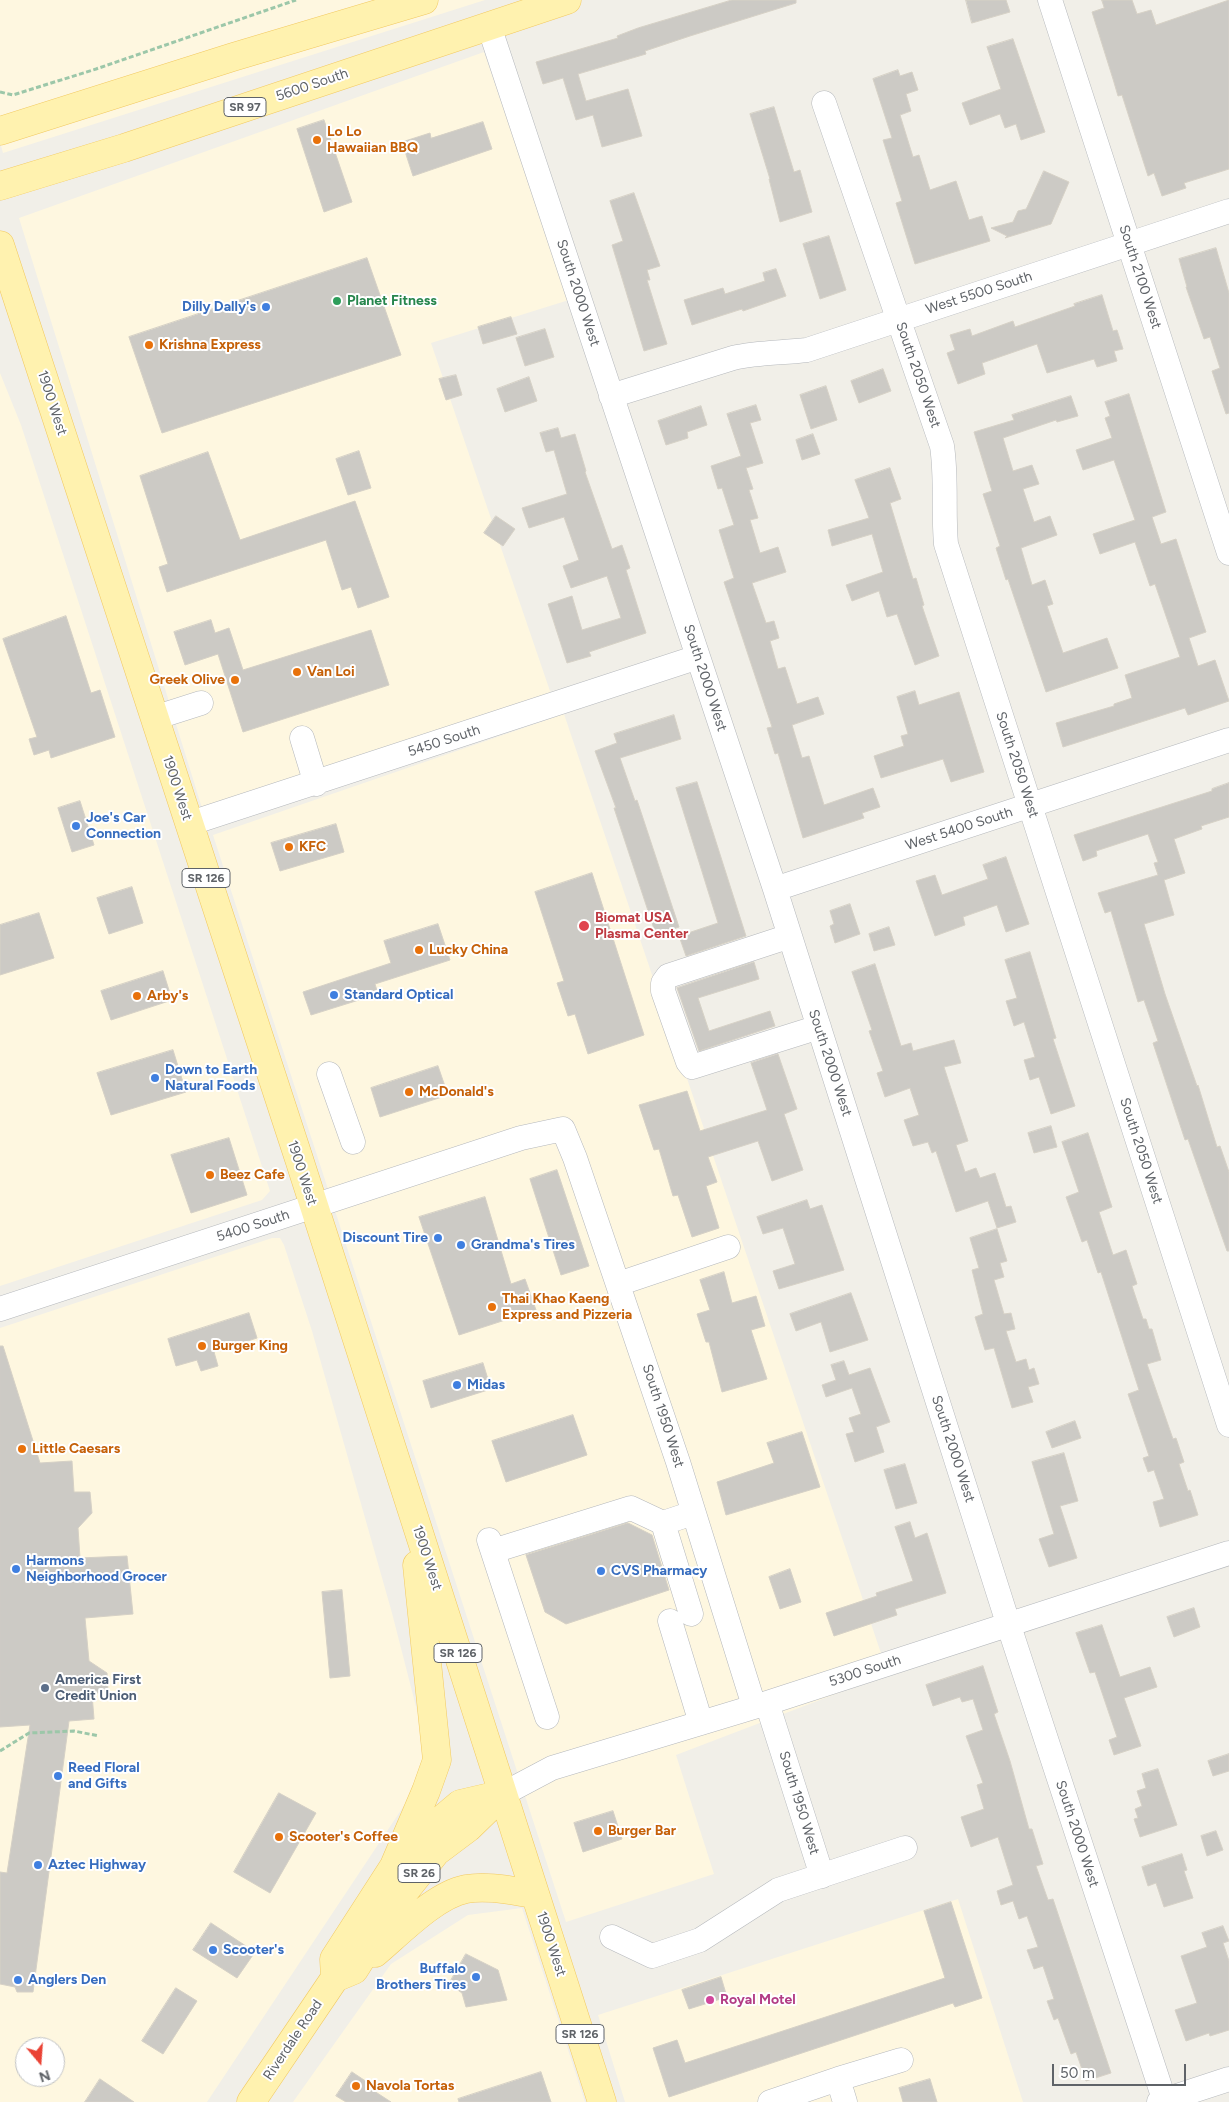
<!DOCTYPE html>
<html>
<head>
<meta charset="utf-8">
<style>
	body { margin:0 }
	#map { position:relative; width:1229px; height:2102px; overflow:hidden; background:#f1efe8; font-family:Figtree,sans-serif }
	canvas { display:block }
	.north { position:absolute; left:15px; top:2037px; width:50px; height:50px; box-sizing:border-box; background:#fff; border:1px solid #bfc1c3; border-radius:50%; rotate:162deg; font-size:14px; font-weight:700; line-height:20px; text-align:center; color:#5f6368 }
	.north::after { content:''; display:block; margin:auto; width:18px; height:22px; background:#ea4335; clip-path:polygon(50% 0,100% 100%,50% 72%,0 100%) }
	.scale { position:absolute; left:1052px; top:2064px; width:134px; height:22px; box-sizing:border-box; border:2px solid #5f6368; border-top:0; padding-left:6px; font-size:15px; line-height:18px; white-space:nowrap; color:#5f6368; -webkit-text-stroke:4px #fff; paint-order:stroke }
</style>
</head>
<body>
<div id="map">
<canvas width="1229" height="2102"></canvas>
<div class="north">N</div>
<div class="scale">50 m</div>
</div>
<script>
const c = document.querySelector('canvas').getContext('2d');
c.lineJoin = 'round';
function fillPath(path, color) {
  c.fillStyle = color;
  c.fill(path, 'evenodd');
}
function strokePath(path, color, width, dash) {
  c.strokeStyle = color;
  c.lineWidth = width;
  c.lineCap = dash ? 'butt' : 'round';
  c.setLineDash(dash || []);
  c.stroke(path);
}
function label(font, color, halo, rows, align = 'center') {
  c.font = font + ' Figtree,sans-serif';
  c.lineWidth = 4;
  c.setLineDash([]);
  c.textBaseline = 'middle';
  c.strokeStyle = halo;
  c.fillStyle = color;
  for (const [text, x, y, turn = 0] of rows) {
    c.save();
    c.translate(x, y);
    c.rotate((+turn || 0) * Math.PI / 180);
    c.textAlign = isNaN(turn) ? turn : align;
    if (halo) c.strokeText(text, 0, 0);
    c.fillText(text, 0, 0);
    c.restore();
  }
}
fillPath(new Path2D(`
	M0 0H485L3 153 0 142Z
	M484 52 569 300 431 343 551 694 202 808 19 218Z
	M0 373 21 425 270 1191 262 1200 0 1286Z
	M564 714 888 1674 676 1755 714 1874 566 1922 213 835Z
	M272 1238H280L284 1245 312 1331 392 1613 423 1734 424 1762 411 1795 207 2102H0V1328ZM25 2047H55V2077H25Z
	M958 1899 1023 2102H625L598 2015Z
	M522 1908 585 2102H293L391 1964 468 1915Z`), '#fef7e0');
const building = new Path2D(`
	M732 0H796V3L690 36 645 51 646 54 578 74 586 101 628 89 642 136 602 147 593 115 576 120 563 78 543 84 536 62 618 38 617 36 638 28Z
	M966 0H1006L1010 12 972 23Z
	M1102 0H1132L1137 14 1151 10 1156 25 1229 0V169L1184 183 1186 188 1162 196 1154 173 1148 176 1122 95 1118 96 1113 79 1092 12 1104 8Z
	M1013 39 1045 132 1021 140 1016 124 1005 128 1000 114 970 125 962 103 1001 89 987 47Z
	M898 70 900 76 912 72 918 90 906 94 911 111 900 115 913 157 919 155 930 190 956 181 969 220 982 216 990 241 915 264 896 203 902 201 883 140 892 138 873 79Z
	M774 107 794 172 800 170 812 212 780 222 769 179H770L750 114Z
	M324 120 352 202 324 212 297 129Z
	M483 122 492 149 413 176 402 142 430 133 431 138Z
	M1044 171 1069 182 1051 224 1005 238 1007 236 991 228 1013 222 1018 211 1026 209Z
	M634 193 660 266 647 270 650 280H647L667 344 644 351 612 245 623 241 610 201Z
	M829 236 846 290 820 299 803 244Z
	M1216 248 1229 293V413L1226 414 1212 371 1220 368 1210 337 1204 339 1186 287H1187L1179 259Z
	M367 258 401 355 162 433 129 337Z
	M776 269 786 296 743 311 742 309 692 325 684 300 723 288 725 294 765 281 763 273Z
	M1102 295 1113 331 1117 330 1123 349 1114 351 1117 361 1097 367 1094 359 1047 373 1037 344 982 363 985 374 958 384 947 353 955 350 950 335 970 329 972 336 1013 321 1015 327 1075 306 1074 304Z
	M511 317 517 334 483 344 478 327Z
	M545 329 554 357 525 366 516 338Z
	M883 369 891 391 859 403 851 381Z
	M456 375 462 395 446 400 439 379Z
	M529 377 537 401 505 412 497 389Z
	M826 386 837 420 811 429 800 395Z
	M1129 394 1166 512 1152 517 1161 544 1176 539 1206 632 1189 638 1198 666 1215 660 1229 701 1188 715 1185 708 1063 747 1056 723 1114 706V704L1132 698 1125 675 1180 657 1155 584 1150 586 1135 542 1100 554 1093 534 1135 520 1114 460 1083 470 1076 450 1112 438 1105 418 1110 416 1105 402Z
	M1071 396 1078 416 1057 422 1056 420 1003 438 1013 471 1032 465 1039 484 1023 489 1034 522 1050 516 1057 535 1021 548 1032 585 1045 580 1053 604 1047 606 1063 653 1107 638 1118 668 1046 692 1008 579 1006 580 996 548 1000 546 983 494 992 491 974 432 1014 420 1012 415Z
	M756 405 761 420 750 423 763 463 746 468 753 489 749 490 758 518 750 520 760 553 778 547 786 572 752 583 766 623 774 621 779 638 770 641 778 669 785 667 797 704 818 697 824 714 792 725 802 758 809 756 824 805 873 788 880 807 862 813 864 818 803 838 778 753 775 754 767 728 772 727 724 582 734 578 719 530 734 525 722 488 718 489 711 466 741 456 727 414Z
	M701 406 707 425 687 432 688 438 666 445 658 421Z
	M558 428 561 438 575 434 586 471 585 472 612 549 622 545 630 568 626 570 646 633 589 652 591 656 567 663 548 604 572 596 582 630 621 618 607 576 571 588 563 566 579 560 564 517 529 528 522 508 567 494 554 450 546 452 540 433Z
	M813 434 820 454 802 460 796 440Z
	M359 451 371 488 348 495 336 459Z
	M208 452 240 540 355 501 389 597 358 608 351 587 342 590 326 540 167 592 159 567 168 564 140 476Z
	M890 468 901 499 890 503 913 579 916 578 924 605 922 606 939 656 915 665 897 614 887 617 879 591 852 601 846 585 883 572 872 534 832 546 828 530 869 518 855 480Z
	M496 516 515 529 503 546 484 533Z
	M66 616 91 693 100 690 115 737 51 758 49 750 34 755 29 739 37 737 3 639Z
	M211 620 215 633 229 628 243 670 371 630 389 685 243 732 218 654 185 665 174 632Z
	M915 691 919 705 959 692 984 772 951 782 943 759 881 778 874 756 904 746 901 736 908 734 897 697Z
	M674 715 681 739 620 758 635 801 637 800 679 927 656 935 614 808H616L595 751 617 743 614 734Z
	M697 782 746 936 686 956 679 936 718 923 676 788Z
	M1229 783V817L1201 826 1202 829 1174 839 1185 873 1164 880 1174 915 1144 924 1165 994 1197 1086 1198 1085 1217 1147 1220 1146 1229 1172V1251H1227L1188 1139 1185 1140 1153 1043 1158 1041 1144 1000 1138 1002 1111 911 1105 913 1098 893 1158 875 1154 863 1158 862 1148 834 1096 851 1097 856 1083 861 1074 835 1212 791V789Z
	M80 801 94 845 72 852 58 808Z
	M336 824 344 852 280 871 271 843Z
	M1006 857 1029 924 1006 932 997 905 963 917 965 925 935 936 916 881 935 875 942 895 988 879 983 865Z
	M592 873 644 1035 588 1054 575 1014 568 1016 557 983 564 981 535 892Z
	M132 887 143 923 109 934 97 898Z
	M850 904 860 934 835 943 830 926 834 924 830 911Z
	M39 913 54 958 0 975V925Z
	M438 924 450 960 375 984 378 994 311 1015 303 992 391 963 384 941Z
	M889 927 895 945 874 951 869 934Z
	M1030 952 1056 1038 1053 1039 1075 1106 1051 1114 1039 1077 1030 1080 1024 1060 1035 1057 1024 1022 1014 1026 1006 1001 1017 998 1005 960Z
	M754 962 759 979 698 998 709 1031 770 1011 775 1026 699 1051 677 988Z
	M875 964 901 1046 911 1043 913 1051 954 1040 961 1063 944 1067 968 1141 956 1145 965 1172 976 1168 980 1178 995 1173 1006 1207 1011 1206 1016 1222 997 1228 988 1201 956 1212 936 1151 932 1153 928 1142 913 1146 904 1120 919 1115 910 1088 885 1097 877 1073 883 1071 869 1031 872 1030 852 972Z
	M163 971 172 1000 111 1020 101 991Z
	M173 1050 186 1092 111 1115 97 1073Z
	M778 1054 797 1109 784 1114 803 1170 772 1181 758 1141 708 1157 717 1182 706 1186 719 1228 692 1237 678 1195 673 1196 659 1149 654 1150 639 1105 687 1091 700 1131 767 1110 751 1063Z
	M438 1066 448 1095 380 1117 371 1088Z
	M1051 1126 1057 1147 1034 1153 1028 1133Z
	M1088 1133 1112 1207 1099 1212 1113 1255 1126 1250 1137 1284 1132 1286 1143 1319H1146L1149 1329H1152L1161 1360 1147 1364 1173 1439 1176 1438 1184 1462 1179 1464 1188 1491 1190 1490 1198 1515 1160 1527 1153 1502 1164 1499 1154 1470 1148 1472 1143 1458 1149 1456 1128 1394 1139 1390 1101 1272 1098 1273 1087 1240 1082 1242 1066 1197 1079 1192 1062 1142Z
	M229 1138 247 1195 191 1213 171 1155Z
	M557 1170 589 1266 561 1275 530 1179Z
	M485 1197 511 1284 525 1279 536 1310 459 1335 419 1217Z
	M807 1200 810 1209 822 1205 844 1270 779 1289 773 1271 795 1264 783 1228 763 1234 757 1217Z
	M997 1229 1007 1261 1000 1263 1004 1277 994 1280 1004 1314 1011 1313 1015 1329 1006 1331 1016 1362 1026 1359 1029 1370 1034 1368 1039 1384 1028 1387 1033 1402 1012 1408 994 1348 985 1350 975 1317 983 1314 972 1270 979 1268 970 1238Z
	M724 1272 732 1303 756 1296 765 1326 751 1330 767 1379 722 1392 709 1342H706L697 1314 710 1310 700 1280Z
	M851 1293 868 1340 830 1352 821 1322 796 1331 790 1314Z
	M249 1313 257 1338 214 1352 218 1366 201 1371 197 1360 176 1366 168 1339Z
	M0 1346H3L40 1463 72 1461 74 1492H90L92 1513 78 1528 80 1558 127 1556 133 1614 85 1618 89 1661 107 1673 108 1691 92 1694 94 1719 69 1721 33 1992H17L15 1987 0 1984V1872L7 1873 30 1725 0 1727Z
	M844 1361 849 1375 870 1368 890 1422 876 1427 884 1452 855 1462 846 1434 854 1432 849 1418 861 1414 852 1388 826 1397 822 1385 836 1380 831 1365Z
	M483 1363 491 1389 431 1408 423 1381Z
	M573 1415 587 1455 506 1482 492 1441Z
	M1075 1421 1081 1438 1052 1448 1046 1432Z
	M802 1432 820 1487 726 1515 717 1482 774 1463 767 1443Z
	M1064 1453 1078 1501 1060 1506 1077 1558 1049 1567 1039 1539 1054 1534 1032 1462Z
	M905 1464 917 1503 896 1509 884 1470Z
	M910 1522 915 1538 927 1533 946 1593 895 1609 897 1615 834 1636 826 1613 877 1596 876 1593 913 1581 895 1527Z
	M628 1523 652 1535 669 1590 566 1624 545 1612 526 1555Z
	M790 1569 801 1602 780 1609 769 1577Z
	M342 1590 350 1676 330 1678 322 1592Z
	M1194 1608 1200 1627 1174 1637 1167 1617Z
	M1102 1625 1120 1677 1150 1667 1157 1687 1124 1698 1141 1746 1114 1755 1109 1740 1117 1737 1095 1672 1090 1673 1076 1633Z
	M983 1666 998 1712 994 1714 1010 1761 1029 1829H1032L1043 1864 1036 1866 1048 1900 1053 1899 1111 2073 1086 2081 1076 2052 1071 2054 1058 2018 1054 2020 1047 2001 1054 1999 1043 1966 1034 1969 1027 1950 1038 1947 1027 1916 1019 1919 1013 1901 1001 1905 997 1891 1013 1885 998 1837 971 1847 961 1817 984 1809 977 1785 983 1783 966 1736 983 1730 973 1699 962 1702 960 1697 933 1706 926 1685Z
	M1229 1754V1771L1213 1776 1208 1761Z
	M1158 1769 1177 1825 1140 1837 1134 1819 1138 1818 1135 1809 1142 1806 1137 1791 1146 1788 1142 1774Z
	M279 1793 316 1813 270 1893 234 1872Z
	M613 1811 622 1839 583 1852 574 1823Z
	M1216 1831 1223 1850 1207 1856 1201 1836Z
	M1182 1854 1187 1870 1184 1871 1193 1898 1164 1907 1156 1883 1148 1886 1142 1867Z
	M951 1902 982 1998 955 2007 953 2003 669 2097 653 2048 677 2040 685 2063 945 1978 924 1911Z
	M211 1923 255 1952 237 1978 193 1950Z
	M1223 1926 1229 1941 1223 1943 1229 1961V2030L1210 2036 1209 2033 1186 2041 1175 2010 1197 2003 1181 1956 1207 1947 1202 1933Z
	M466 1954 498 1970 507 2000 466 2007 462 1993 449 1984Z
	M721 1977 727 1997 689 2009 682 1990Z
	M176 1988 197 2001 163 2054 142 2041Z
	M352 2072 370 2084 368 2087 391 2102H346L336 2096Z
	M541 2072 551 2102H459L458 2099Z
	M100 2079 134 2102H85Z
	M930 2079 937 2102H903L899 2088Z`);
fillPath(building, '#cccac5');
strokePath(building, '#d6d1c6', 1);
const minor = new Path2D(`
	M1050 0 1229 553
	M489 26 775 889 1008 1623 1165 2102
	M824 103 942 446C947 479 943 511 946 544L1229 1425
	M611 396 733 358C758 352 782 353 807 350L1229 211
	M154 718 201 703
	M302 738 316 784
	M188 824 698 657
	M775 889 1229 740
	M790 936 668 976 663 983V991L688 1062 692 1067 819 1027
	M329 1074 353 1142
	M618 1284 728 1247
	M0 1309 521 1138 563 1129 575 1158 678 1462 754 1706
	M663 1523 691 1614
	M489 1540 547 1717
	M493 1551 631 1508 663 1523 693 1513
	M670 1621 701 1723
	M767 1703 822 1876
	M503 1794 552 1768 767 1703 1229 1553
	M612 1937 652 1956 700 1940 778 1890 905 1848
	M838 2079 901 2060
	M770 2102 838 2079 845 2102
	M1159 2102 1229 2079`);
const major = new Path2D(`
	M0 131 233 57 424 0
	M0 186 124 148 567 0
	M0 245 299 1159 602 2102
	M394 1866 426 1791 437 1760 417 1565
	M375 1953C399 1933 435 1895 466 1889 488 1885 513 1891 535 1894
	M335 1978 334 1959 394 1866 422 1836 460 1804 503 1794
	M251 2102 335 1978 354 1970 401 1896 436 1852 468 1828 503 1794`);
strokePath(minor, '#b5b8bc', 25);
strokePath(major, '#f2c960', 29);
strokePath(new Path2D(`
	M0 92 13 95 96 69 296 0
	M0 1751 29 1733 74 1731 99 1736`), '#9cc7a9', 3, [5, 2.5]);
strokePath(minor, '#fff', 24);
strokePath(major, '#fff2af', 28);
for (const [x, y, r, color] of [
	[317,140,5,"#e8710a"],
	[337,301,5,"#2e9e5b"],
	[266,307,5,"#3f7fe0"],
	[149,345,5,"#e8710a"],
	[297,672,5,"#e8710a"],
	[235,680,5,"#e8710a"],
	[76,826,5,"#3f7fe0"],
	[289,847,5,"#e8710a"],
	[584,926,6,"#e0444e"],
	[419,950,5,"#e8710a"],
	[334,995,5,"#3f7fe0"],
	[137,996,5,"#e8710a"],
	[155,1078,5,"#3f7fe0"],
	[409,1092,5,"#e8710a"],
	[210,1175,5,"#e8710a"],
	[438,1238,5,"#3f7fe0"],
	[461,1245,5,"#3f7fe0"],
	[492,1307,5,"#e8710a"],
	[202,1346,5,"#e8710a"],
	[457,1385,5,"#3f7fe0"],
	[22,1449,5,"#e8710a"],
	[16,1569,5,"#3f7fe0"],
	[601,1571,5,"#3f7fe0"],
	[45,1688,5,"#5c6f8a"],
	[58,1776,5,"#3f7fe0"],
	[598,1831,5,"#e8710a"],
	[279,1837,5,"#e8710a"],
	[38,1865,5,"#3f7fe0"],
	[213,1950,5,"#3f7fe0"],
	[476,1977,5,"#3f7fe0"],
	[18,1980,5,"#3f7fe0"],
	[710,2000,5,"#d1479c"],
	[356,2086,5,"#e8710a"]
]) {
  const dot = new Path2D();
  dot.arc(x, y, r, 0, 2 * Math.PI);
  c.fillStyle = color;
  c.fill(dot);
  strokePath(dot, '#fff', 2);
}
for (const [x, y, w] of [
	[245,107,42],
	[206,878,48],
	[458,1653,48],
	[419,1873,42],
	[580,2034,48]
]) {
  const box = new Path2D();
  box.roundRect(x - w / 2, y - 9.5, w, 19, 4);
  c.fillStyle = '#fff';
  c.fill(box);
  strokePath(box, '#5f6368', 1);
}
label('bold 12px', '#5f6368', null, [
	["SR 97",245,107],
	["SR 126",206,878],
	["SR 126",458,1653],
	["SR 26",419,1873],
	["SR 126",580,2034]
]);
label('14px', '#5f6368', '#fff', [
	["5600 South",312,85,-19],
	["South 2100 West",1140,277,72],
	["South 2000 West",578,293,72],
	["West 5500 South",979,293,-18],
	["South 2050 West",918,375,71],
	["1900 West",52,403,72],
	["South 2000 West",705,678,72],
	["5450 South",444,741,-18],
	["South 2050 West",1017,765,72],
	["1900 West",177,788,72],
	["West 5400 South",959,829,-18],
	["South 2000 West",830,1063,72],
	["South 2050 West",1141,1151,72],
	["1900 West",302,1173,72],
	["5400 South",253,1226,-18],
	["South 1950 West",663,1416,72],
	["South 2000 West",953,1449,72],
	["1900 West",427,1558,72],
	["5300 South",865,1671,-18],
	["South 1950 West",799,1803,73],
	["South 2000 West",1077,1834,72],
	["1900 West",551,1944,72],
	["Riverdale Road",293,2040,-56]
]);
label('bold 14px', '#c56008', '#fff', [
	["Lo Lo",327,132],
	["Hawaiian BBQ",327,148],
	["Krishna Express",159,345],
	["Van Loi",307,672],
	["Greek Olive",225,680,"right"],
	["KFC",299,847],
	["Lucky China",429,950],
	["Arby's",147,996],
	["McDonald's",419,1092],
	["Beez Cafe",220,1175],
	["Thai Khao Kaeng",502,1299],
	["Express and Pizzeria",502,1315],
	["Burger King",212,1346],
	["Little Caesars",32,1449],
	["Burger Bar",608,1831],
	["Scooter's Coffee",289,1837],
	["Navola Tortas",366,2086]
], 'left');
label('bold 14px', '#27864d', '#fff', [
	["Planet Fitness",347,301]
], 'left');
label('bold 14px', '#366cbe', '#fff', [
	["Dilly Dally's",256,307,"right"],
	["Joe's Car",86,818],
	["Connection",86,834],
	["Standard Optical",344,995],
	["Down to Earth",165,1070],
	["Natural Foods",165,1086],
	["Discount Tire",428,1238,"right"],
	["Grandma's Tires",471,1245],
	["Midas",467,1385],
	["Harmons",26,1561],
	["Neighborhood Grocer",26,1577],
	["CVS Pharmacy",611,1571],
	["Reed Floral",68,1768],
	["and Gifts",68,1784],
	["Aztec Highway",48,1865],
	["Scooter's",223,1950],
	["Buffalo",466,1969,"right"],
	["Brothers Tires",466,1985,"right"],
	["Anglers Den",28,1980]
], 'left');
label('bold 14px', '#be3a42', '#fff', [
	["Biomat USA",595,918],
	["Plasma Center",595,934]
], 'left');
label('bold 14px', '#4e5e75', '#fff', [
	["America First",55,1680],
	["Credit Union",55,1696]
], 'left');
label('bold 14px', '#b23c85', '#fff', [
	["Royal Motel",720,2000]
], 'left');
</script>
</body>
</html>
